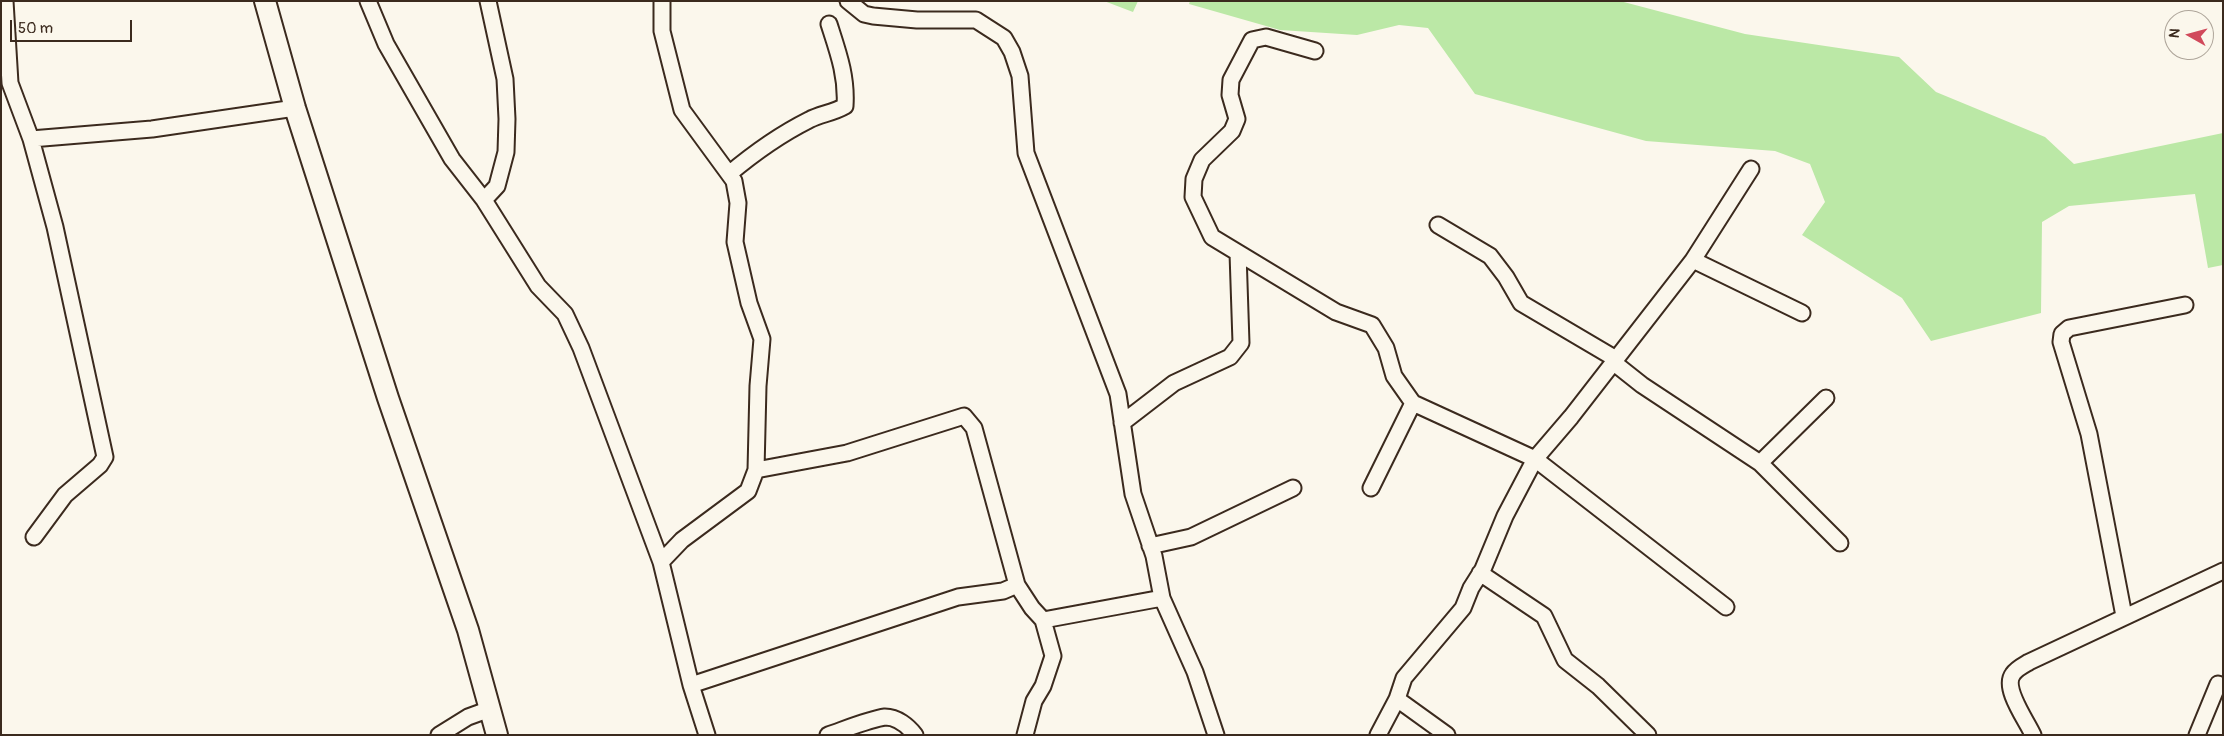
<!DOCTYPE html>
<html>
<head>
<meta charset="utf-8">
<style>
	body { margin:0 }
	#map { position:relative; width:2224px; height:736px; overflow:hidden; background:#fbf7ec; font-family:Pangolin,sans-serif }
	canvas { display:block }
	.frame { position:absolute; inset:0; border:2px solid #3b2a1e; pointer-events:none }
	.north { position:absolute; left:2164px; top:10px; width:50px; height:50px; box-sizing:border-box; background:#fbf7ec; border:1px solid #aea59a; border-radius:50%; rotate:277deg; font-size:14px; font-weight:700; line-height:20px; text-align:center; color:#3b2a1e }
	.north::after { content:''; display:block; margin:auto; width:18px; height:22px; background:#d1495b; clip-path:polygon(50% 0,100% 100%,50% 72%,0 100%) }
	.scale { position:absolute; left:10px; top:20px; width:122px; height:22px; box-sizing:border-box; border:2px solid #3b2a1e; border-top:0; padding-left:6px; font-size:15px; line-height:18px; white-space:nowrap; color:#3b2a1e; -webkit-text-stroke:4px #fbf7ec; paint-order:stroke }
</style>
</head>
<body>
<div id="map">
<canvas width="2224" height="736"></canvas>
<div class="frame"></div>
<div class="north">N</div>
<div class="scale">50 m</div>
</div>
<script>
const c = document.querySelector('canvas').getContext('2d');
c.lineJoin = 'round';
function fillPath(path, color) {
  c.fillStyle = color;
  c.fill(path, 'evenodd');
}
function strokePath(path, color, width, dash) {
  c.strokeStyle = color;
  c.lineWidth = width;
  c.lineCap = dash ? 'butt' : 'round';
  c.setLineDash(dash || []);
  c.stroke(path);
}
fillPath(new Path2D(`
	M1104 1H1138L1133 12Z
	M1190 1H1620L1745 34 1899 57 1936 92 2045 137 2074 164 2223 133V265L2208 268 2195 194 2069 206 2042 222 2041 313 1931 341 1902 298 1802 235 1825 202 1810 164 1775 151 1646 141 1475 94 1428 28 1399 25 1357 35 1280 30 1189 4Z`), '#bbe8a6');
const minor = new Path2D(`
	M5 1 10 83 31 139 55 227 105 457 100 465 65 495 34 537
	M368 1 386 44 452 159 484 200 538 286 565 314 581 348 661 562 691 685 707 735
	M1315 51 1266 37 1252 40 1231 80 1230 95 1237 119 1232 131 1202 160 1194 179 1193 197 1212 237 1336 312 1372 325 1386 348 1394 376 1413 403 1535 459 1726 607
	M31 139 152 129 295 108
	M729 174C754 153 779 135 809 120 820 114 833 113 845 106 847 76 838 52 829 24
	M484 200 497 186 506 152 507 119 505 79 488 1
	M1438 225 1490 256 1506 277 1521 303 1616 359
	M1693 260 1751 169
	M1613 362 1642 385 1760 463 1840 543
	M1122 423 1174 383 1230 357 1241 343 1238 253
	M1760 463 1826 398
	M756 470 847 453 964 416 974 428 1017 585
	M1371 488 1413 403
	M1150 546 1191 537 1293 488
	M661 562 682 540 748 491 756 470 758 386 762 339 749 303 735 242 738 203 734 181 682 110 662 31V1
	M1480 573 1544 616 1565 660 1598 686 1648 735
	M1162 598 1195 672 1216 735
	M2124 616 2089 434 2061 342 2062 334 2069 328 2185 305
	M691 685 958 597 1003 591 1017 585 1032 608 1043 620 1162 598 1154 556 1133 494 1118 394 1026 153 1020 76 1012 52 1004 38 976 20H917L873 16 864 14 848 1
	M1397 699 1447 735
	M439 735 468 717 490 709
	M828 735C843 730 870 719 885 717 897 717 908 726 915 735
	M1025 735 1034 701 1043 686 1053 656 1043 620
	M1378 735 1397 699 1404 678 1463 608 1471 588 1483 569 1505 516 1535 459 1571 417 1693 260 1802 313
	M2033 735C2027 721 2002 688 2013 674 2016 669 2024 665 2029 662L2223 571
	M2197 735 2218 684`);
const tertiary = new Path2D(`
	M265 1 295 108 388 398 468 630 497 735`);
strokePath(minor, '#3b2a1e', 19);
strokePath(tertiary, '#3b2a1e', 24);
strokePath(minor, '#fbf7ec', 15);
strokePath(tertiary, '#fbf7ec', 20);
</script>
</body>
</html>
